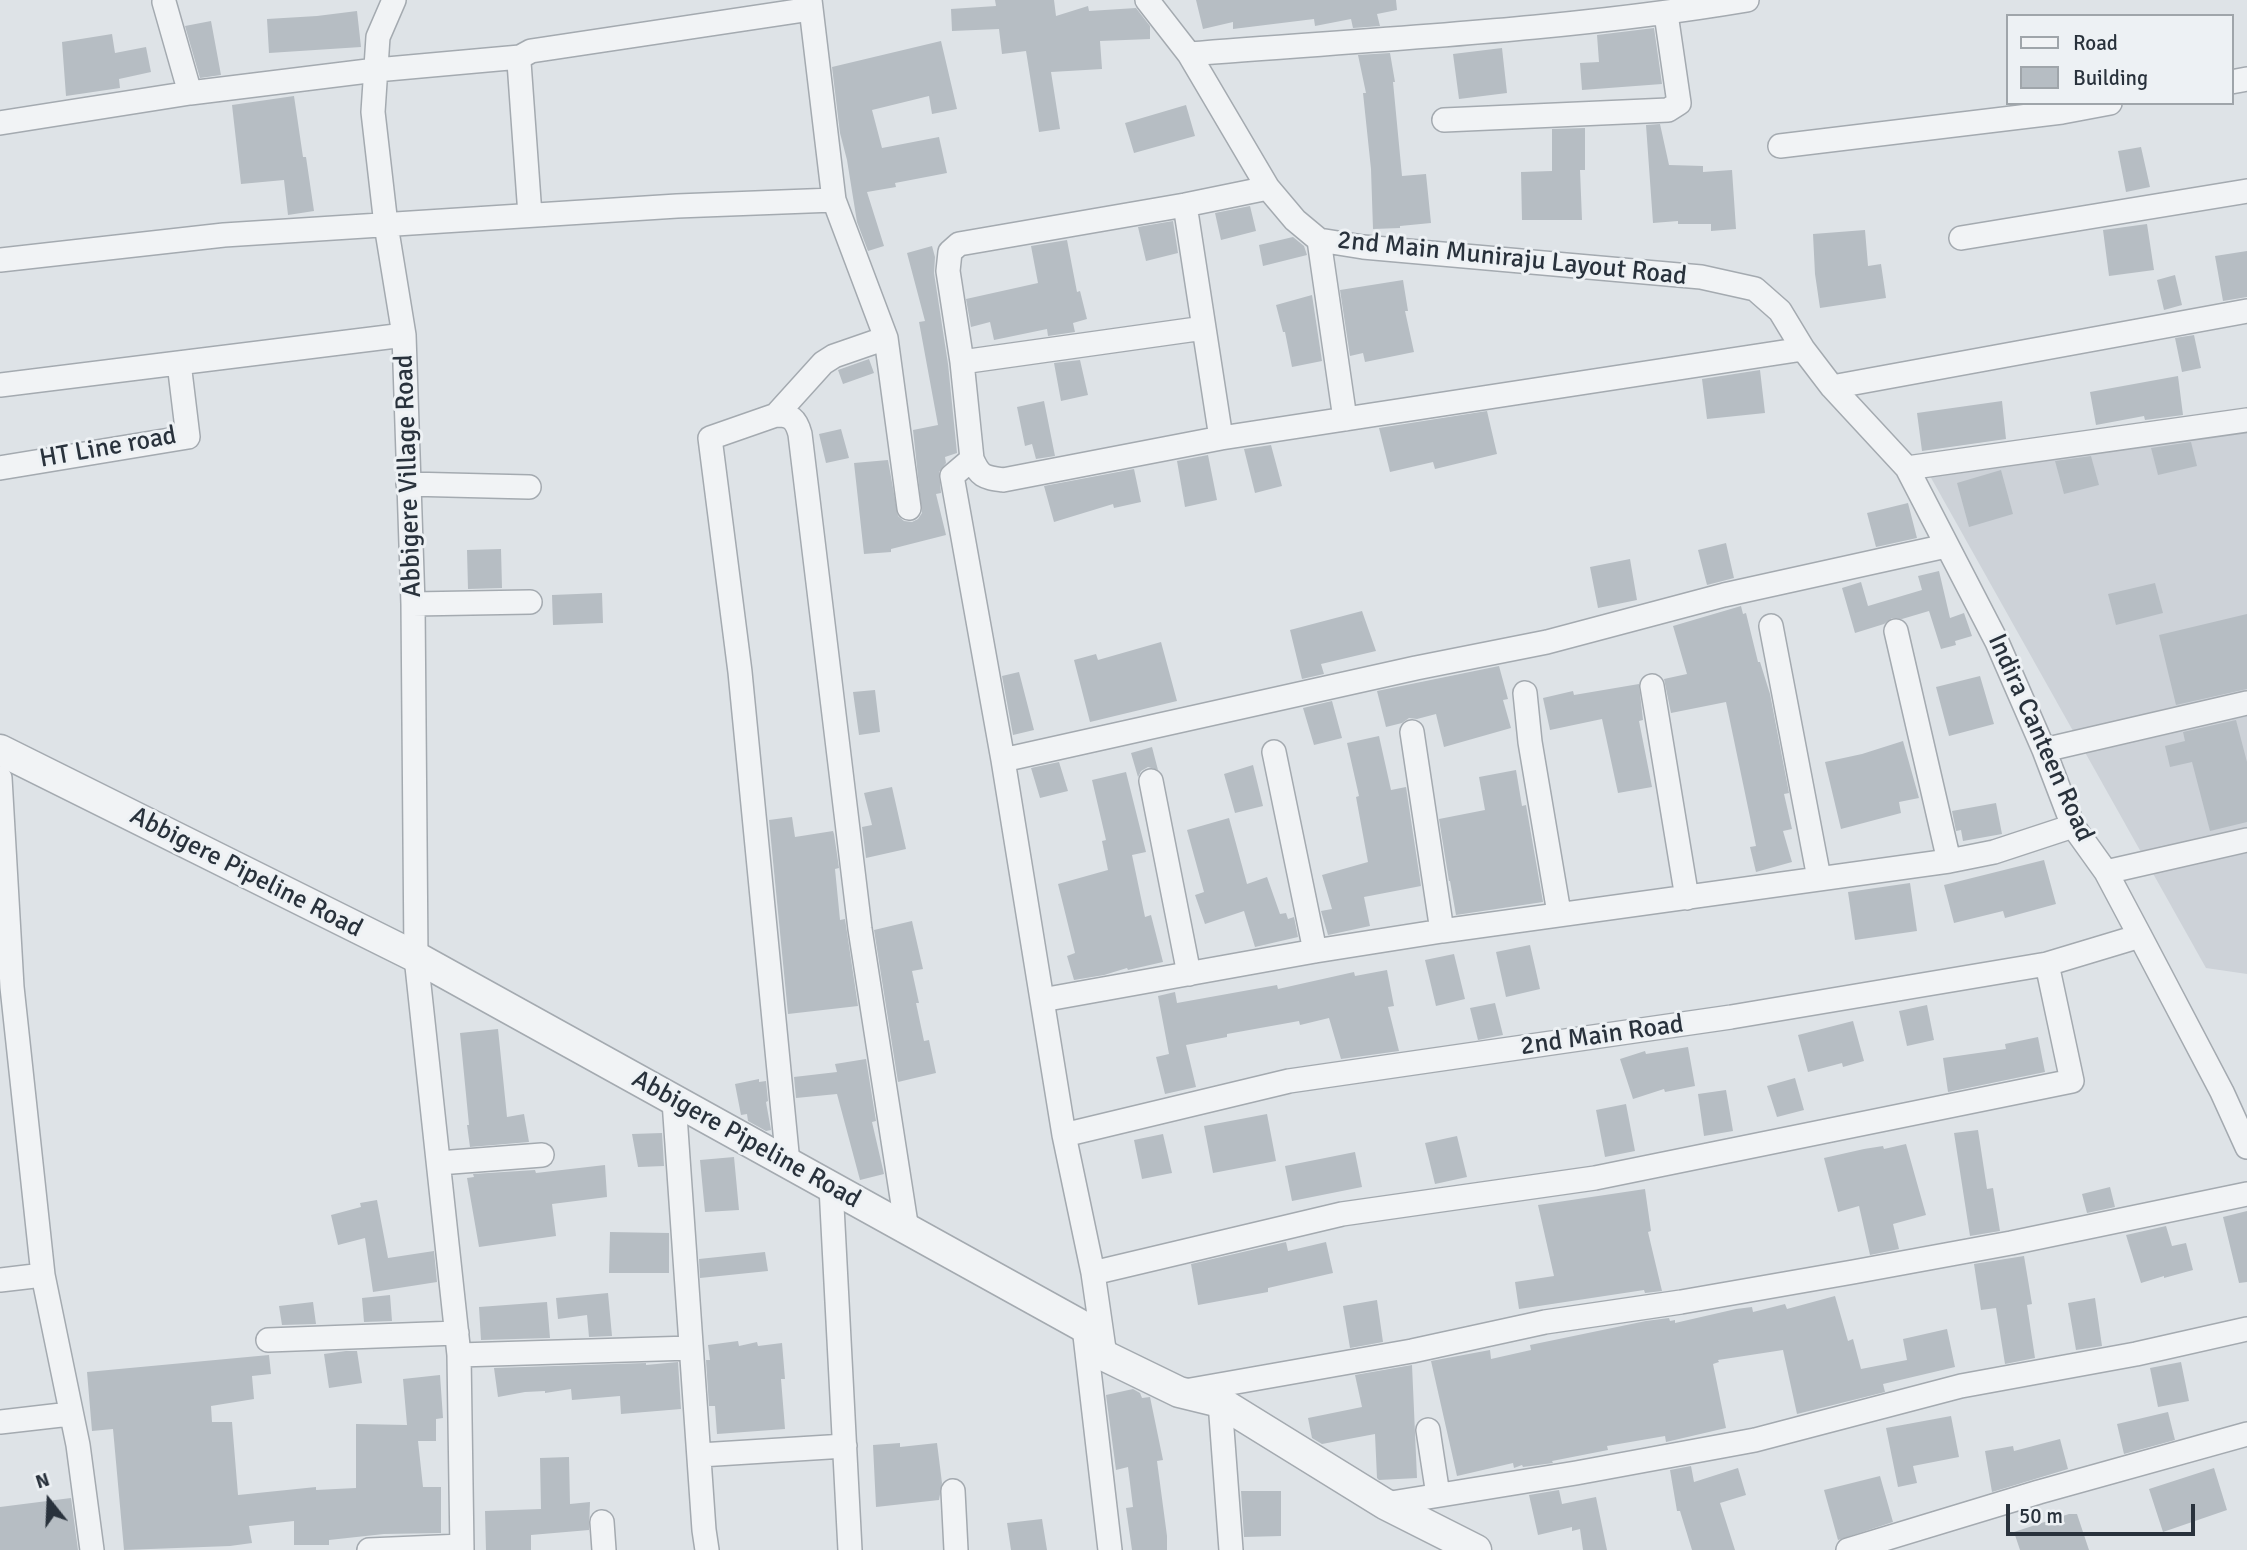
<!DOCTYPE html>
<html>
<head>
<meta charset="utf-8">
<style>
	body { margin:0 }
	#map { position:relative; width:2247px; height:1550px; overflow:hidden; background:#dee3e7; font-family:Signika,sans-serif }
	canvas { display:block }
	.legend { position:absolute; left:2006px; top:14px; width:228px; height:91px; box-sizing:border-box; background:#edf1f4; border:2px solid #9fa5aa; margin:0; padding:9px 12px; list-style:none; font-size:21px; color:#29323c }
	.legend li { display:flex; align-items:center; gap:14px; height:35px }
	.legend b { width:35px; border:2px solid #9fa5aa }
	.north { position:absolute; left:14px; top:1466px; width:70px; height:70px; -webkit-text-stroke:5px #edf1f4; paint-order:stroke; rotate:342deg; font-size:19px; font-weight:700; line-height:28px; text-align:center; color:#29323c }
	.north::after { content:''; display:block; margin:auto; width:24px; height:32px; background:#29323c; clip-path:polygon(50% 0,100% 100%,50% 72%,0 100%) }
	.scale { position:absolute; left:2006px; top:1504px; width:189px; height:32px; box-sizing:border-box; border:4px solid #29323c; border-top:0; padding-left:9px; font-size:21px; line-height:24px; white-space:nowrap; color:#29323c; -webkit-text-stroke:5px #edf1f4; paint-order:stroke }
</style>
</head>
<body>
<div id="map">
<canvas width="2247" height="1550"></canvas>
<ul class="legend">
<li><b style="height:9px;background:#f1f3f5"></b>Road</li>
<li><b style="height:19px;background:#b6bdc3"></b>Building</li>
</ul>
<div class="north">N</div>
<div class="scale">50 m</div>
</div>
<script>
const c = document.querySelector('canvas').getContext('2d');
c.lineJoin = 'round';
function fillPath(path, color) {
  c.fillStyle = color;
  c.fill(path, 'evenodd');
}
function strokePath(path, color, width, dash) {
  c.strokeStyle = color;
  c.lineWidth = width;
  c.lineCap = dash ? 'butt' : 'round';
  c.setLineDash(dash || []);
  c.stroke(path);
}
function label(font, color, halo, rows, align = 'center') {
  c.font = font + ' Signika,sans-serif';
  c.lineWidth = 6;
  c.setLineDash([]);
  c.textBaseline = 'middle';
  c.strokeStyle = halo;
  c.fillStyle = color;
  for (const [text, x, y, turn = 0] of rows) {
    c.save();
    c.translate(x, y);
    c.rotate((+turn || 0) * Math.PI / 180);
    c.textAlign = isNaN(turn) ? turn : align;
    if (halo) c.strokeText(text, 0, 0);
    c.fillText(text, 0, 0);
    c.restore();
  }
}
fillPath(new Path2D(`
	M2247 426V974L2206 968 1930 476Z`), '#cdd2d8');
fillPath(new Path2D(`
	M995 0H1054L1056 16 1088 6 1089 11 1136 8 1150 26V39L1100 41 1102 69 1051 72 1060 129 1039 132 1026 51 1002 54 999 29 952 31 951 9 996 6Z
	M1196 0H1396L1397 10 1377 14 1380 26 1353 28 1351 19 1315 26 1314 19 1233 29V22L1203 29Z
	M357 11 361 47 269 53 267 19 317 16Z
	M211 21 221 75 200 78 185 26Z
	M1654 28 1662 84 1582 90 1580 63 1599 62 1597 35Z
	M112 34 115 53 146 47 151 72 119 79 120 88 66 96 62 42Z
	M941 41 957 109 932 114 929 96 872 110 882 148 939 137 947 173 895 183 896 187 867 192 884 246 868 251 857 222 847 160 840 133 832 67Z
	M1502 48 1507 93 1459 99 1453 54Z
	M1390 53 1395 82H1393L1402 176 1426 174 1431 223 1400 226V228L1373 229 1371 169 1363 93H1366L1358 55Z
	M294 96 303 157H306L314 211 288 215 284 180 241 184 232 105Z
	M1186 105 1195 136 1134 153 1125 123Z
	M1660 124 1669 165 1703 166V172L1732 170 1736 229 1711 231V224H1678V221L1653 223 1646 125Z
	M1585 128V170H1580L1582 220H1522L1521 172 1552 171V129Z
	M2141 147 2150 187 2126 192 2118 151Z
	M1250 206 1256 231 1221 240 1215 213Z
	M1173 221 1178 253 1146 261 1138 227Z
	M2147 224 2154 270 2109 276 2103 230Z
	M1865 230 1868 266 1881 264 1886 298 1820 308 1815 274 1813 234Z
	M1293 237 1304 246 1307 255 1263 266 1259 245Z
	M1067 240 1077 292 1080 291 1087 319 1073 323 1075 332 1048 336 1047 329 994 340 990 322 971 327 966 299 1038 283 1031 246Z
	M932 246 935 257 934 273 948 364 957 453 945 457 946 463 939 472 941 493 936 494 946 535 891 549V552L864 554 854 463 888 460 898 516 904 521 912 522 918 519 922 513 913 430 938 425 919 322 925 321 907 253Z
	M2247 251V297L2223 301 2215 256Z
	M2175 275 2182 305 2164 310 2157 280Z
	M1403 280 1408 311H1405L1414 352 1365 362 1363 353 1350 356 1340 290Z
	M1312 295 1322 361 1292 367 1285 332H1283L1276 305Z
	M2194 335 2201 368 2182 372 2175 338Z
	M869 359 874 373 843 384 838 370Z
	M1080 360 1088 395 1061 401 1054 363Z
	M1760 370 1765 413 1707 419 1702 379Z
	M2178 376 2183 415 2145 420 2144 416 2096 425 2090 392Z
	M1044 401 1055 456 1036 459 1032 444 1025 446 1017 407Z
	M2002 401 2006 439 1922 451 1917 413Z
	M1487 411 1497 454 1435 469 1433 462 1390 472 1379 428Z
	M841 429 849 458 826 463 819 434Z
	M2191 442 2197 466 2158 475 2151 448Z
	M1271 445 1282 486 1255 493 1244 449Z
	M1208 455 1217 500 1185 507 1177 461Z
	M2091 456 2099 485 2064 494 2055 461Z
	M1134 469 1141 502 1114 508 1113 504 1054 522 1044 486Z
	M2001 470 2013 514 1969 527 1957 483Z
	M1908 503 1917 538 1876 547 1867 513Z
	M1726 543 1734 578 1707 585 1698 550Z
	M501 549 502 588 468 589 467 550Z
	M1630 559 1637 600 1598 608 1590 567Z
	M1939 571 1950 618 1964 613 1972 636 1955 641 1956 645 1941 649 1929 611 1902 619 1892 618 1884 624 1855 633 1842 588 1861 582 1868 606 1922 590 1918 576Z
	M2155 583 2163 613 2116 625 2108 594Z
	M602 593 603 623 553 625 552 595Z
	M1741 606 1743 614 1746 613 1758 662H1760L1770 694 1789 793 1784 794 1792 829 1783 831 1792 862 1756 872 1750 847 1756 846 1726 702 1671 713 1664 679 1687 674 1673 626Z
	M1362 611 1376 651 1321 664 1324 674 1302 679 1290 630Z
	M2247 614V689L2176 705 2159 635Z
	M1161 642 1177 701 1090 722 1074 660 1096 654 1098 660Z
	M1499 666 1508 699 1503 700 1511 728 1444 747 1436 714 1417 719 1409 718 1402 723 1386 727 1377 691Z
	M1019 672 1034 730 1013 735 1002 676Z
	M1980 676 1994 724 1949 736 1936 687Z
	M1639 684 1643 720 1639 721 1652 787 1618 793 1602 719 1550 730 1543 698 1573 691 1574 695Z
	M875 690 880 732 859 735 853 692Z
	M1332 701 1342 738 1314 745 1303 708Z
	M2236 720 2247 762V822L2210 831 2192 762 2170 767 2165 746 2185 741 2183 732Z
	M1379 736 1391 790 1406 787 1421 886 1364 897 1370 926 1328 935 1321 911 1332 909 1322 875 1368 862 1356 797 1359 796 1347 743Z
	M1903 741 1919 798 1899 802 1901 813 1841 829 1825 762 1862 754Z
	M1152 747 1158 770 1148 767 1141 771 1138 777 1131 753Z
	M1059 762 1068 791 1040 798 1031 768Z
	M1253 765 1263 806 1235 813 1224 774Z
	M1516 770 1522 806 1526 805 1543 902 1456 915 1450 881H1449L1439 819 1485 810 1479 777Z
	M1126 772 1146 852 1132 855 1145 917 1151 915 1163 962 1128 970 1127 968 1104 975 1074 980 1067 956 1075 953 1058 884 1108 870 1102 841 1106 840 1092 780Z
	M892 787 906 849 866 858 862 827 872 825 864 793Z
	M1996 803 2002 834 1963 841 1961 830 1956 831 1952 811Z
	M792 817 795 837 833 831 834 834 839 868 835 869 840 920 845 919 858 1006 788 1014 769 820Z
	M1229 818 1247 884 1267 877 1280 914 1286 913 1288 919 1294 917 1298 937 1255 947 1244 911 1205 924 1195 895 1204 892 1187 830Z
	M2044 860 2056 904 2005 918 2003 911 1954 923 1944 885Z
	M1910 883 1917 931 1855 940 1848 892Z
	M912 921 923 969 912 971 919 1003H916L924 1041 929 1040 936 1073 898 1082 874 930Z
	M1530 945 1540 989 1506 997 1496 952Z
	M1454 954 1465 999 1436 1006 1425 960Z
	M1387 970 1394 1006 1388 1007 1399 1051 1341 1059 1329 1018 1300 1025 1299 1021 1227 1034V1037L1186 1045 1196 1087 1165 1094 1156 1057 1169 1054 1158 996 1175 992 1177 1003 1277 985 1278 989 1354 972 1355 976Z
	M1495 1003 1503 1035 1478 1040 1470 1008Z
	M1927 1005 1934 1040 1907 1046 1899 1011Z
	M1853 1021 1864 1061 1843 1067 1842 1063 1808 1072 1798 1035Z
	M498 1029 507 1117 524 1114 529 1142 470 1147 467 1125H469L460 1033Z
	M2038 1037 2045 1072 1948 1092 1943 1058 2006 1049 2005 1044Z
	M1688 1047 1695 1086 1665 1092 1664 1089 1633 1099 1620 1059 1645 1051 1646 1054Z
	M866 1059 876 1121 872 1122 884 1174 860 1180 837 1094 796 1098 794 1077 837 1072 835 1064Z
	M1795 1078 1804 1110 1777 1117 1767 1086Z
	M759 1079V1082L766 1081 768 1101 766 1102 771 1130 766 1131 748 1121 747 1114 741 1115 735 1084Z
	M1726 1090 1733 1131 1704 1136 1698 1094Z
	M1626 1104 1635 1151 1605 1157 1596 1110Z
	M1267 1114 1276 1161 1213 1173 1204 1126Z
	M1978 1130 1987 1189 1993 1188 2000 1231 1970 1236 1954 1133Z
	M662 1133 664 1166 638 1167 632 1134Z
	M1163 1134 1172 1173 1142 1179 1134 1140Z
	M1457 1136 1467 1177 1435 1184 1425 1143Z
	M1906 1144 1926 1215 1893 1224 1899 1249 1870 1255 1859 1206 1838 1212 1824 1158 1864 1149 1883 1146 1884 1149Z
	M1355 1152 1362 1187 1292 1201 1285 1166Z
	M734 1157 739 1210 705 1212 700 1160Z
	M605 1165 607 1197 552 1204 556 1236 479 1247 467 1178 474 1177 473 1174 535 1170 536 1173Z
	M2110 1187 2115 1207 2087 1213 2082 1194Z
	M1645 1189 1651 1231 1648 1232 1662 1291 1645 1293 1644 1290 1519 1309 1515 1282 1554 1276 1538 1205Z
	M377 1200 388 1258 434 1251 437 1282 373 1292 365 1238 338 1245 331 1215 361 1207 360 1203Z
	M2247 1211V1282L2239 1283 2223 1217Z
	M2166 1226 2172 1246 2186 1243 2193 1270 2164 1278V1276L2141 1283 2126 1235Z
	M610 1232 669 1233V1273H609Z
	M1286 1242 1288 1251 1326 1242 1333 1273 1268 1288V1292L1198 1305 1191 1264Z
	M765 1252 768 1271 700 1278 699 1259Z
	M2024 1256 2032 1304 2027 1305 2035 1358 2005 1364 1996 1308 1981 1310 1974 1264Z
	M608 1293 612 1336 589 1337 587 1315 558 1319 556 1298Z
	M390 1295 392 1321 364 1322 362 1298Z
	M1835 1296 1848 1341 1853 1339 1861 1369 1907 1360 1903 1339 1947 1329 1955 1367 1883 1384 1885 1392 1797 1414 1783 1350 1718 1360 1719 1362 1713 1364 1726 1428 1666 1442 1665 1436 1607 1446 1608 1450 1552 1461 1553 1463 1523 1467 1522 1465 1514 1468 1513 1463 1457 1476 1431 1361 1490 1350 1491 1359 1531 1350 1530 1345 1646 1321 1669 1318 1670 1321 1675 1320V1323L1736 1309 1752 1307 1753 1312 1785 1304 1787 1309Z
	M2095 1298 2102 1346 2076 1350 2068 1303Z
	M1377 1300 1383 1342 1350 1348 1343 1306Z
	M313 1302 316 1324 282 1325 279 1306Z
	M547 1302 550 1338 481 1340 479 1307Z
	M738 1341 739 1346 757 1342 758 1346 782 1343 785 1379H781L785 1429 717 1434 715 1406H709L706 1360H710L708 1345Z
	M346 1351H357L362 1383 329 1388 324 1354Z
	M269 1355 271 1374 252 1376 254 1399 211 1406 212 1422H232L238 1495 316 1487V1490L356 1488V1424L407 1425 403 1379 440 1375 443 1418 436 1419V1441H418L423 1487H441V1533L384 1534 329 1540V1545H294V1521L249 1526 252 1543 230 1546 124 1550 113 1429 92 1431 87 1372Z
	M678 1362 681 1409 621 1414 620 1396 572 1400 571 1389 545 1393V1391L525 1392 498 1397 494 1368 646 1363V1365Z
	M2181 1362 2189 1401 2158 1407 2150 1368Z
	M1412 1365 1417 1478 1379 1480 1377 1478 1375 1434 1322 1444 1312 1438 1308 1418 1362 1407 1355 1375Z
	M1133 1389 1140 1393 1142 1398 1150 1397 1163 1460 1157 1461 1167 1536V1550H1132L1126 1508 1133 1507 1128 1467 1116 1470 1106 1395Z
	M2168 1412 2175 1440 2124 1454 2117 1424Z
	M1951 1416 1959 1457 1913 1466 1917 1483 1898 1487 1886 1428Z
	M2060 1439 2068 1469 1992 1492 1985 1451 2013 1446 2014 1451Z
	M900 1443V1447L937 1443 942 1483 939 1500 876 1507 873 1445Z
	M569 1457 570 1504 590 1502 589 1530 531 1535V1550H486L485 1511 541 1509 540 1458Z
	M1691 1466 1694 1482 1738 1468 1746 1495 1720 1503 1735 1550H1692L1680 1511H1677L1670 1470Z
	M2214 1468 2227 1510 2163 1532 2149 1489Z
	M1880 1476 1893 1522 1838 1540 1824 1490Z
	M1559 1490 1562 1504 1596 1497 1607 1550H1583L1580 1529 1572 1531V1527L1538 1535 1529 1495Z
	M1241 1491H1281V1536L1244 1537Z
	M71 1498 78 1550H0V1507Z
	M2069 1514H2077L2089 1550H2020L2014 1532Z
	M1042 1519 1047 1550H1011L1007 1523Z`), '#b6bdc3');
const minor = new Path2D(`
	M394 0 378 37 373 112 386 225 404 335 413 604 416 957 459 1355 462 1550
	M1147 0 1189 54 1268 188 1295 220 1319 240 1363 247 1701 277 1755 289 1780 311 1803 349 1832 387 1907 468 1997 642 2044 750 2073 826 2106 872 2140 936 2222 1092 2247 1147
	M164 2 190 93
	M1189 54C1375 39 1563 31 1747 0
	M2231 82 2247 79
	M1444 120 1668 110 1679 103 1666 14
	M0 123 190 93 376 70 520 57
	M1780 146 2062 112 2110 103
	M1268 188 1185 205 959 244 950 252 948 271 962 362 972 459C980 477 984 477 1003 480L1221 438 1803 349
	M834 200 886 338 909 508
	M1185 205 1221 438
	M530 215 519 62 520 57 531 51 811 9
	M1961 238 2247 191
	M1319 240 1345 419
	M0 260 224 235 677 206 834 200 810 0
	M962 362 1204 328
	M0 385 404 335
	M1832 387 2247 311
	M776 415 823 363 834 356 886 338
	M972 459 952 476 1003 760 1064 1135 1093 1273 1105 1356
	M0 468 188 437 179 363
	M1907 468 2247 420
	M408 484 529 487
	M413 604 530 602
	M1771 626 1819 878
	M1896 631 1949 861
	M1652 686 1687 898
	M1525 693 1530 742 1559 913
	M2044 750 2247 703
	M1274 752 1315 951
	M1003 760 1416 668 1547 642 1724 595 1946 546
	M0 778 12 987 43 1275 78 1445 92 1550
	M1151 781 1189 974
	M2106 872 2247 840
	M1442 931 1949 861 1994 852 2073 826
	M1042 1000 1315 951 1442 931 1412 732
	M674 1101 704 1530 707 1550
	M1064 1135 1289 1081 1731 1017 2047 964 2140 936
	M439 1163 542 1155
	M788 1163 740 672 710 438 776 415C791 415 796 419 800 434L860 929 907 1230
	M831 1187 850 1550
	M1093 1273 1342 1214 1595 1178 2072 1081 2047 964
	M0 1280 43 1275
	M1084 1327 1110 1550
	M268 1340 457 1333
	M459 1355 691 1348
	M1185 1391 1412 1351 1545 1322 1681 1302 1853 1272 2011 1243 2247 1194
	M1220 1402 1231 1550
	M0 1422 70 1414
	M1428 1430 1438 1495
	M700 1455 845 1446
	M953 1491 956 1550
	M1385 1504 1576 1473 1755 1440 1961 1386 2136 1354 2247 1329
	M602 1522 604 1550
	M369 1550 462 1546
	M1848 1550 2039 1492 2247 1434`);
const tertiary = new Path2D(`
	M0 750 416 957 1084 1327 1105 1356 1179 1392 1220 1402 1385 1504 1476 1550`);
strokePath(minor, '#a4aab0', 26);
strokePath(tertiary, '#a4aab0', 33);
strokePath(minor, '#f1f3f5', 23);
strokePath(tertiary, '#f1f3f5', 30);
label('26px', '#29323c', '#edf1f4', [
	["2nd Main Muniraju Layout Road",1512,259,6],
	["HT Line road",108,448,-10],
	["Abbigere Village Road",409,476,-92],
	["Indira Canteen Road",2040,738,66],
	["Abbigere Pipeline Road",246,873,27],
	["2nd Main Road",1602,1036,-8],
	["Abbigere Pipeline Road",746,1140,29]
]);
</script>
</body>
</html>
